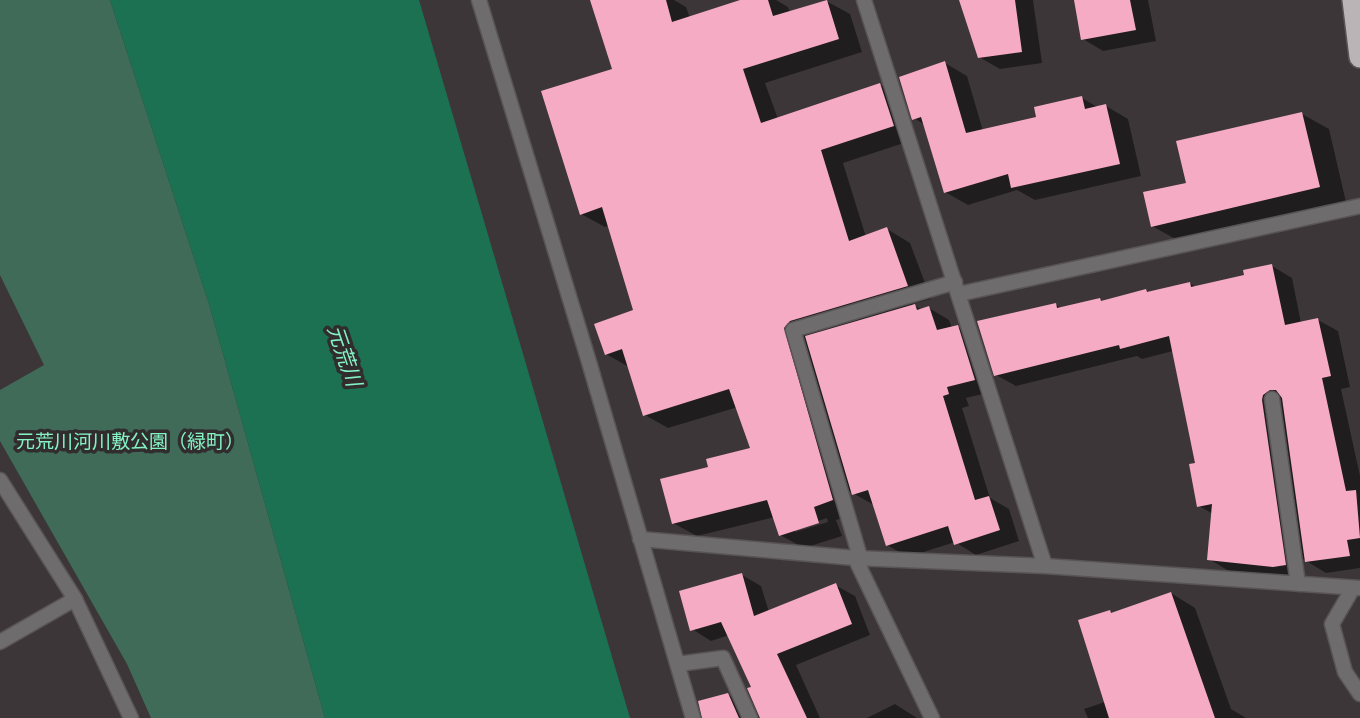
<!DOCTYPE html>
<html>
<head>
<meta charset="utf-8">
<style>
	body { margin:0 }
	canvas { display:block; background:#3c3638 }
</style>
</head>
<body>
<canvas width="1360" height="718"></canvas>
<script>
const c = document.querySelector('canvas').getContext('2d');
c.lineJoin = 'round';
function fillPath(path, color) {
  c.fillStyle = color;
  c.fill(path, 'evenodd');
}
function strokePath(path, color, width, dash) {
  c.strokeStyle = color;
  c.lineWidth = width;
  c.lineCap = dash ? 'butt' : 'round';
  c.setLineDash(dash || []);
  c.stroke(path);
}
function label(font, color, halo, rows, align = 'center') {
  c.font = font + ' "Asap Condensed","Noto Sans JP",sans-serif';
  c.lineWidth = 7;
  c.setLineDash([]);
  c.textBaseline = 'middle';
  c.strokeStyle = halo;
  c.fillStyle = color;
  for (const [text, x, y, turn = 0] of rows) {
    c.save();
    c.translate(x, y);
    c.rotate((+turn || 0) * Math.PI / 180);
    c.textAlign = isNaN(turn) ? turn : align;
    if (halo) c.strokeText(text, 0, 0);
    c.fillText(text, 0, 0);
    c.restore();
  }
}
fillPath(new Path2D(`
	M0 0H110L209 304 325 718H151L127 664 0 441V390L44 365 0 275Z`), '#3f6b58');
fillPath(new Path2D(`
	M110 0H419L630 718H325L209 304Z`), '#1c7153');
fillPath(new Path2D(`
	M592 0H674L686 7 690 18 746 0H776L788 7 790 12 826 1 850 14 862 52 765 83 778 119 880 85 903 98 916 139 843 163 866 237 887 229 910 243 931 299 912 304 922 310 929 308 949 320 952 328 958 327 978 339 995 391 966 398 969 406 962 408 990 498 1009 509 1019 541 976 555 955 542 908 557 887 545 874 505 849 491 856 514 836 520 842 536 804 548 780 535 775 517 697 536 673 523 710 468 753 449 738 407 668 428 645 415 629 367 606 354 635 311 610 225 605 227 581 214 614 70ZM827 518 828 522 795 532V529Z
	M961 0H1033L1042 63 1000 69 979 57Z
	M1075 0H1148L1156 41 1103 51 1083 39Z
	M945 63 967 76 983 131 1038 118 1082 98 1099 108 1106 106 1128 119 1141 176 1035 200 1017 190 968 205 945 192 925 125 914 118Z
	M1302 114 1329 129 1346 202 1179 241 1152 226 1188 185Z
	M1272 266 1292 278 1301 323 1318 320 1338 331 1350 387 1341 389 1360 476V568L1326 573 1303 559 1305 576 1294 577 1229 571 1209 559 1213 514 1199 506 1197 465 1173 351 1142 359 1137 356 1016 386 996 375 1056 305 1063 309 1100 300 1103 302 1146 291 1150 293 1190 283 1197 288 1247 277Z
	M742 575 761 586 769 612 835 585 855 596 870 635 796 665 820 718H761L753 688 729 635 711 641 692 629Z
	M1171 593 1195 608 1231 709 1246 718H1088L1084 709 1105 702 1110 612 1113 614Z
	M728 695 748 706 753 718H713Z
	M895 704 917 718H867Z`), '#0007');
fillPath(new Path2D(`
	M590 0H666L672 22 740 0H768L773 16 827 0 839 39 743 69 761 123 880 83 894 126 821 150 849 241 887 227 908 286 790 321 784 328 833 500 814 507 819 523 779 536 767 500 672 524 660 479 708 467 706 459 750 448 729 389 643 416 622 349 605 355 594 324 633 310 602 207 580 215 541 91 612 69Z
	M959 0H1015L1022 52 978 58Z
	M1074 0H1130L1136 30 1081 40Z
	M945 61 966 133 1036 117 1034 107 1082 96 1085 109 1106 104 1120 164 1011 188 1008 174 944 193 921 117 912 120 899 77Z
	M1302 112 1320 187 1151 227 1143 192 1186 183 1176 141Z
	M1272 264 1285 325 1318 318 1331 376 1322 378 1346 491 1356 490 1360 538 1347 540 1350 556 1305 562 1282 398 1276 390H1270L1263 395 1262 400 1286 565 1273 567 1207 560 1212 504 1197 507 1189 464 1195 463 1169 336 1120 349 1119 345 994 376 977 321 1056 303 1057 308 1100 298 1101 301 1146 289 1147 292 1190 282 1191 287 1244 275 1243 270Z
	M915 304 917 310 929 306 937 330 958 325 975 380 947 387 949 394 943 396 975 500 989 496 1000 530 954 545 948 526 886 546 868 490 852 495 805 336Z
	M742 573 754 616 836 583 852 624 777 654 807 718H760L747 688 751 687 721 622 690 631 679 591Z
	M1171 592 1215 718H1109L1078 620 1110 610 1111 613Z
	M728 693 739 718H702L698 701Z`), '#f6abc4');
const lane = new Path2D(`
	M0 642 75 599`);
const street = new Path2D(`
	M479 0 589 362 693 718
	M864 0 1045 566
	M959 294 1360 206
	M1272 399 1298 584
	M0 480 75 599 131 718
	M640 539 855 558 1045 566 1360 588
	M860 557 793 330 955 282
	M855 558 932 718
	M1353 588 1332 624 1345 672 1360 694
	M678 664 723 658 750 718`);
const highway = new Path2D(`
	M1353 0 1360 57`);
strokePath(lane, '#595455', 17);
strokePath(street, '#595455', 17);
strokePath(highway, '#595455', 24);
strokePath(lane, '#6f6c6d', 14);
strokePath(street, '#6f6c6d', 14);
strokePath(highway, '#bab4b6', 21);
label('19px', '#83f3c4', '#312c2e', [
	["元荒川河川敷公園（緑町）",130,442]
]);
label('italic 21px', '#83f3c4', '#312c2e', [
	["元荒川",344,356,71]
]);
</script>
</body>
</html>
